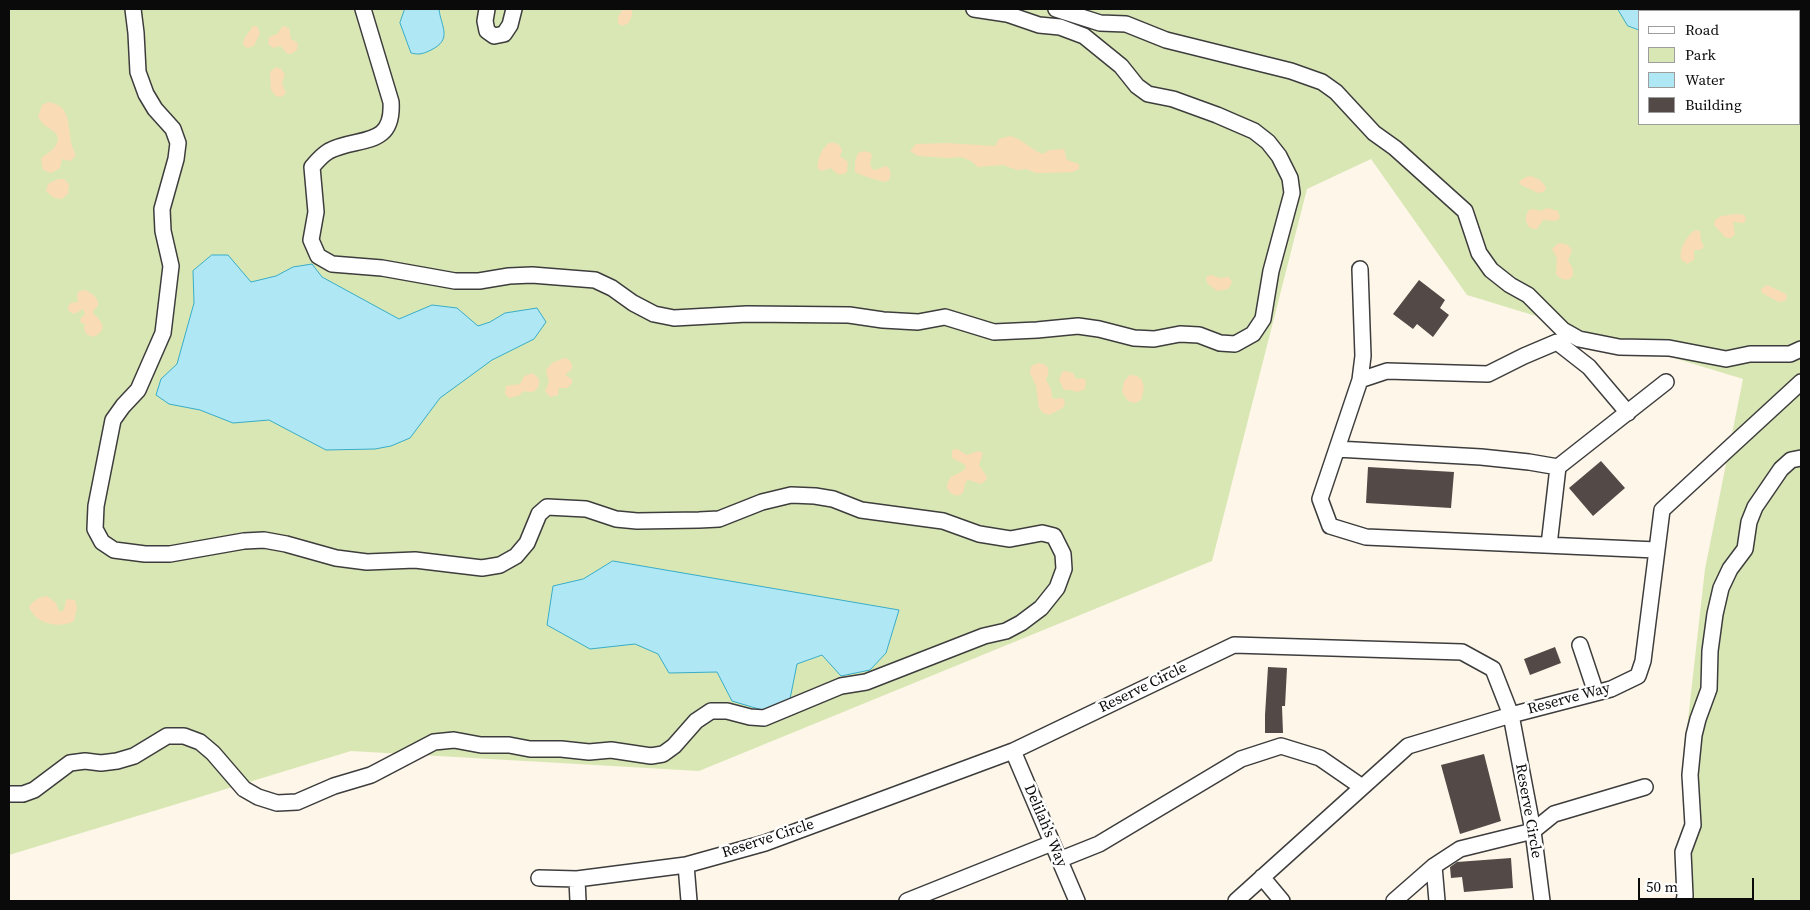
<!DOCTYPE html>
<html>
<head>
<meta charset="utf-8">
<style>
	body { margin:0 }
	#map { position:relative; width:1810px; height:910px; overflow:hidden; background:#fef6e8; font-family:"Source Serif 4",serif }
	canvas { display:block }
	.frame { position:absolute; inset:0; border:10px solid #0a0a0a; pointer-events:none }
	.legend { position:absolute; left:1638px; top:10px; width:162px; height:115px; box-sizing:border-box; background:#fff; border:1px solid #9d9d9d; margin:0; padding:6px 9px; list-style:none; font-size:15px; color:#0a0a0a }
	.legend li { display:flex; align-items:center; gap:10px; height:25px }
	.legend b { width:25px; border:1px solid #9d9d9d }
	.scale { position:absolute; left:1638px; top:878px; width:116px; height:22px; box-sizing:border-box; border:2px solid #0a0a0a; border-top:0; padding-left:6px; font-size:15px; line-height:18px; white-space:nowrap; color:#0a0a0a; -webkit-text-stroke:4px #fff; paint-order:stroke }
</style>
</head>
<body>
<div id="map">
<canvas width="1810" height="910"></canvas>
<div class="frame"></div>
<ul class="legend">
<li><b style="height:6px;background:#fff"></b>Road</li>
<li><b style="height:14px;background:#d9e7b4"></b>Park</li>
<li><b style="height:14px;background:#afe8f4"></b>Water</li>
<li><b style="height:14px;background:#534947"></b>Building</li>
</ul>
<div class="scale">50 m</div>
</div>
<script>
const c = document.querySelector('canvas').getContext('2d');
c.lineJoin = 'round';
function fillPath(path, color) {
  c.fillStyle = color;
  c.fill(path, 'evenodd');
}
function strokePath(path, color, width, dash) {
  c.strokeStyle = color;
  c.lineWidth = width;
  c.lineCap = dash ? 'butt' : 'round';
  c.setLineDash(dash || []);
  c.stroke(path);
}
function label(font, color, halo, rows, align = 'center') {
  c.font = font + ' "Source Serif 4",serif';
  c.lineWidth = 5;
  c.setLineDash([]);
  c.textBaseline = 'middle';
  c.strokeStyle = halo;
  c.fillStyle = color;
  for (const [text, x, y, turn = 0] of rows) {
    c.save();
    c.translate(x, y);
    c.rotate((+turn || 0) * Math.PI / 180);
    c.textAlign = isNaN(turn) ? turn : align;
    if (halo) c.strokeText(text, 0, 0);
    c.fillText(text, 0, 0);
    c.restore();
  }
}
fillPath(new Path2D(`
	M9 9H1801V901H1684V755L1705 569 1743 379 1467 295 1371 159 1307 189 1212 561 699 771 351 751 9 855ZM1639 11H1799V124H1639Z`), '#d9e7b4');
fillPath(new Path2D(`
	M623 9H632V15L629 23 622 26 618 23V17Z
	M253 26H257L260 33 254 46 247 48 243 45 244 39Z
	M283 26 289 28 291 39 298 43 297 50 291 54 286 53 281 46 273 48 268 44 269 37 277 34Z
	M276 67 281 69 285 74 282 83 286 93 282 97 276 96 271 90 270 72Z
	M48 102C77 106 64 136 76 155L71 161 62 159 60 168 51 173 43 170 41 159C45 154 53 151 56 145 63 134 49 129 43 124 42 123 39 118 38 117L42 105Z
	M1010 136C1025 140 1029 149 1043 154L1049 150 1064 149 1067 160 1079 164V169L1073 172 1045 173H1036L1026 169 1017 170 1003 165 978 167 971 161 961 157 947 158 918 156 910 151 916 144 947 143 995 146 999 139Z
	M829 143C835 142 841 144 842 151L840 156 848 162 847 172C839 177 837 174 831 168L822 171 818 169C816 161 822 148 829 143Z
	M865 151 871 153 872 156 870 163 872 169 875 170 886 166 889 168 891 174 889 180 884 182C877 180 860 175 855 172V162L858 153Z
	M1531 176 1540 180 1546 187 1544 192 1538 193 1519 184C1521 178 1526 177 1531 176Z
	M58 179H64L69 184 68 194 62 199 54 198 46 191 48 184Z
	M1547 208 1558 211 1560 218 1556 221 1543 220 1537 229C1526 230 1523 218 1529 210L1534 209 1541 211Z
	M1736 214 1744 215 1746 219 1744 223 1733 222 1735 234 1731 238H1726L1714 225 1715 220 1721 216Z
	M1695 230 1700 231 1701 241 1704 246 1701 250H1694V260L1687 264 1681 259C1679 248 1686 237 1695 230Z
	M1560 243 1568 245 1572 250 1568 261C1570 264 1573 267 1573 271 1574 283 1561 281 1556 274L1557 258 1552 249 1557 244Z
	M1211 275 1220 278 1229 277 1232 282 1228 289 1217 291 1207 283 1206 277Z
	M1767 285 1786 294 1787 297 1785 301 1779 302 1762 293 1761 289Z
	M85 290C92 293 99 298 98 306L93 311V313C102 321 109 330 93 337L86 334 84 328 85 324 81 323 80 319 85 314 83 309 74 314 69 311 68 308 70 303 78 302 77 294 79 291Z
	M564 358C570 359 573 363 572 369L565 375 572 379V383L567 388H559L558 395 550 397 545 391 549 382 546 370 552 363Z
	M1039 363C1050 365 1050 371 1046 380L1051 389 1052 397 1054 399 1063 398 1065 403 1063 408 1049 415 1043 413 1039 408 1036 386 1030 373 1031 366Z
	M1066 371 1073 373 1076 379 1081 378 1086 380 1085 389 1077 392 1071 390H1064L1059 380 1062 372Z
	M533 373 539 379C540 390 534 394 524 391L518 396 509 398 505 394 506 386 520 384 524 376Z
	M1130 375C1145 375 1146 388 1141 400L1135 403 1128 401 1122 392 1124 381Z
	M957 449 967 455 978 451 983 453 979 465 987 477 986 480 981 484 969 480 966 481 963 493C957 498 951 495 947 488 948 471 959 478 966 467L964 464 952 458V450Z
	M47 596 56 603 59 612 64 610 66 600 68 599 75 600 77 608 74 621C59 629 35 624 29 607 34 600 39 597 47 596Z`), '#f9dcb6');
const water = new Path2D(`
	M405 9H439C441 27 453 39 431 50 423 54 419 55 411 53L400 23Z
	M1618 9H1720V11H1639V30L1628 26Z
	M212 255H228L251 282 276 276 293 267 312 264 322 277 399 319 432 305 457 308 478 326 490 322 505 313 537 308 546 322 534 339 492 360 440 398 410 438 391 446 375 449 326 450 269 420 233 423 200 410 169 404 156 395 161 379 177 364 194 303 193 271Z
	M613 561 899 610 886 653 870 670 841 676 822 655 797 664 790 699 762 710 732 701 717 672 669 673 658 654 635 644 590 649 547 625 553 586 583 579Z`);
fillPath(water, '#afe8f4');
strokePath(water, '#38adc9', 1);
fillPath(new Path2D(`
	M1419 280 1445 300 1440 308 1449 315 1433 337 1417 324 1413 329 1393 314Z
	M1601 461 1625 488 1593 516 1569 488Z
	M1368 467 1454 472 1451 508 1366 503Z
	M1555 647 1561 663 1530 675 1524 659Z
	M1268 667 1287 668 1285 706H1282L1283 733H1265V715Z
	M1484 754 1501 821 1460 834 1441 765Z
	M1511 858 1513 888 1464 892 1462 877 1451 878 1450 867 1457 862Z`), '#534947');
const minor = new Path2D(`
	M363 9 391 102C394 149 357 136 329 151 322 155 317 161 312 167L316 212 311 240 318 256 332 264 382 268 455 281H479L509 276 532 275 595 280 612 288 633 303 654 314 674 318 747 314 849 315 883 320 918 322 945 317 994 332 1037 330 1078 326 1099 329 1134 338 1154 339 1180 334 1199 335 1220 343 1235 344 1253 334 1263 319 1271 271 1292 193 1290 178 1279 156 1268 142 1254 131 1217 115 1173 99 1148 94 1137 86 1121 66 1084 36 1060 27 1039 25 1007 14 974 9
	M487 9 485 21 487 31 494 36 504 34 510 25 514 9
	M1056 9 1100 23 1126 24 1166 40 1291 71 1322 82 1336 92 1374 133 1395 148 1465 211 1479 253 1491 270 1510 285 1528 295 1563 330 1579 339 1619 347 1669 348 1726 359 1750 354H1790L1801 349
	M1793 9 1794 11
	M1799 28 1801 37
	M1360 269 1363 356 1360 380
	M1628 413 1589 367 1557 342 1524 356 1488 374 1387 371 1360 380 1320 499 1330 526 1366 537 1656 550
	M1337 449 1481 457 1529 462 1558 467
	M1549 545 1558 467 1666 382
	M1580 645 1596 693
	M1013 751 1077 901
	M9 794H23L34 790 70 763 85 761 101 763 117 761 134 756 167 736H184L200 742 213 753 244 789 258 797 277 803 297 802 334 786 371 775 434 742 454 740 481 745H509L530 749H561L589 752 611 750 651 756 663 754 674 746 696 721 711 711H727L750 717 764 718 841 686 866 682 984 636 1006 631 1021 623 1041 608 1057 588 1064 569 1063 554 1054 536 1042 533 1010 539 979 534 943 521 861 510 833 499 815 496 791 495 762 502 719 519 699 520 637 521 616 519 586 509 547 507 539 514 527 543 516 556 500 565 482 568 415 560 367 562 336 558 286 544 264 540 244 541 170 554H145L114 550 102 542 95 529 96 506 113 420 123 406 138 390 163 333 171 266 163 231 162 209 176 159 178 143 173 129 155 109 146 94 138 72 136 33 133 9
	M1059 860 1099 844 1241 759 1281 746 1320 758 1362 787
	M686 865 689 901
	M1434 866 1437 901
	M1262 877 1282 901
	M539 878 577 879 686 865 765 843 1013 751 1234 645 1462 652 1493 669 1511 715 1533 831 1542 901
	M577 879 578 901
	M907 901 1052 843
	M1236 901 1408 746 1511 715 1611 689 1638 676 1643 661 1662 510 1801 382
	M1394 901 1434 866 1460 849 1533 831 1554 814 1645 787
	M1684 901 1685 896 1683 852 1693 825 1690 775 1694 735 1698 719 1709 689 1710 651 1715 614 1721 588 1730 569 1745 549 1749 522 1755 507 1781 469 1791 460 1801 458`);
strokePath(minor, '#3d3d3d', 18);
strokePath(minor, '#fff', 15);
label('15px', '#0a0a0a', '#fff', [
	["Reserve Circle",1143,688,-26],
	["Reserve Way",1569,699,-15],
	["Reserve Circle",1528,811,80],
	["Delilah's Way",1045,826,67],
	["Reserve Circle",768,839,-18]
]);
</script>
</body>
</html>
